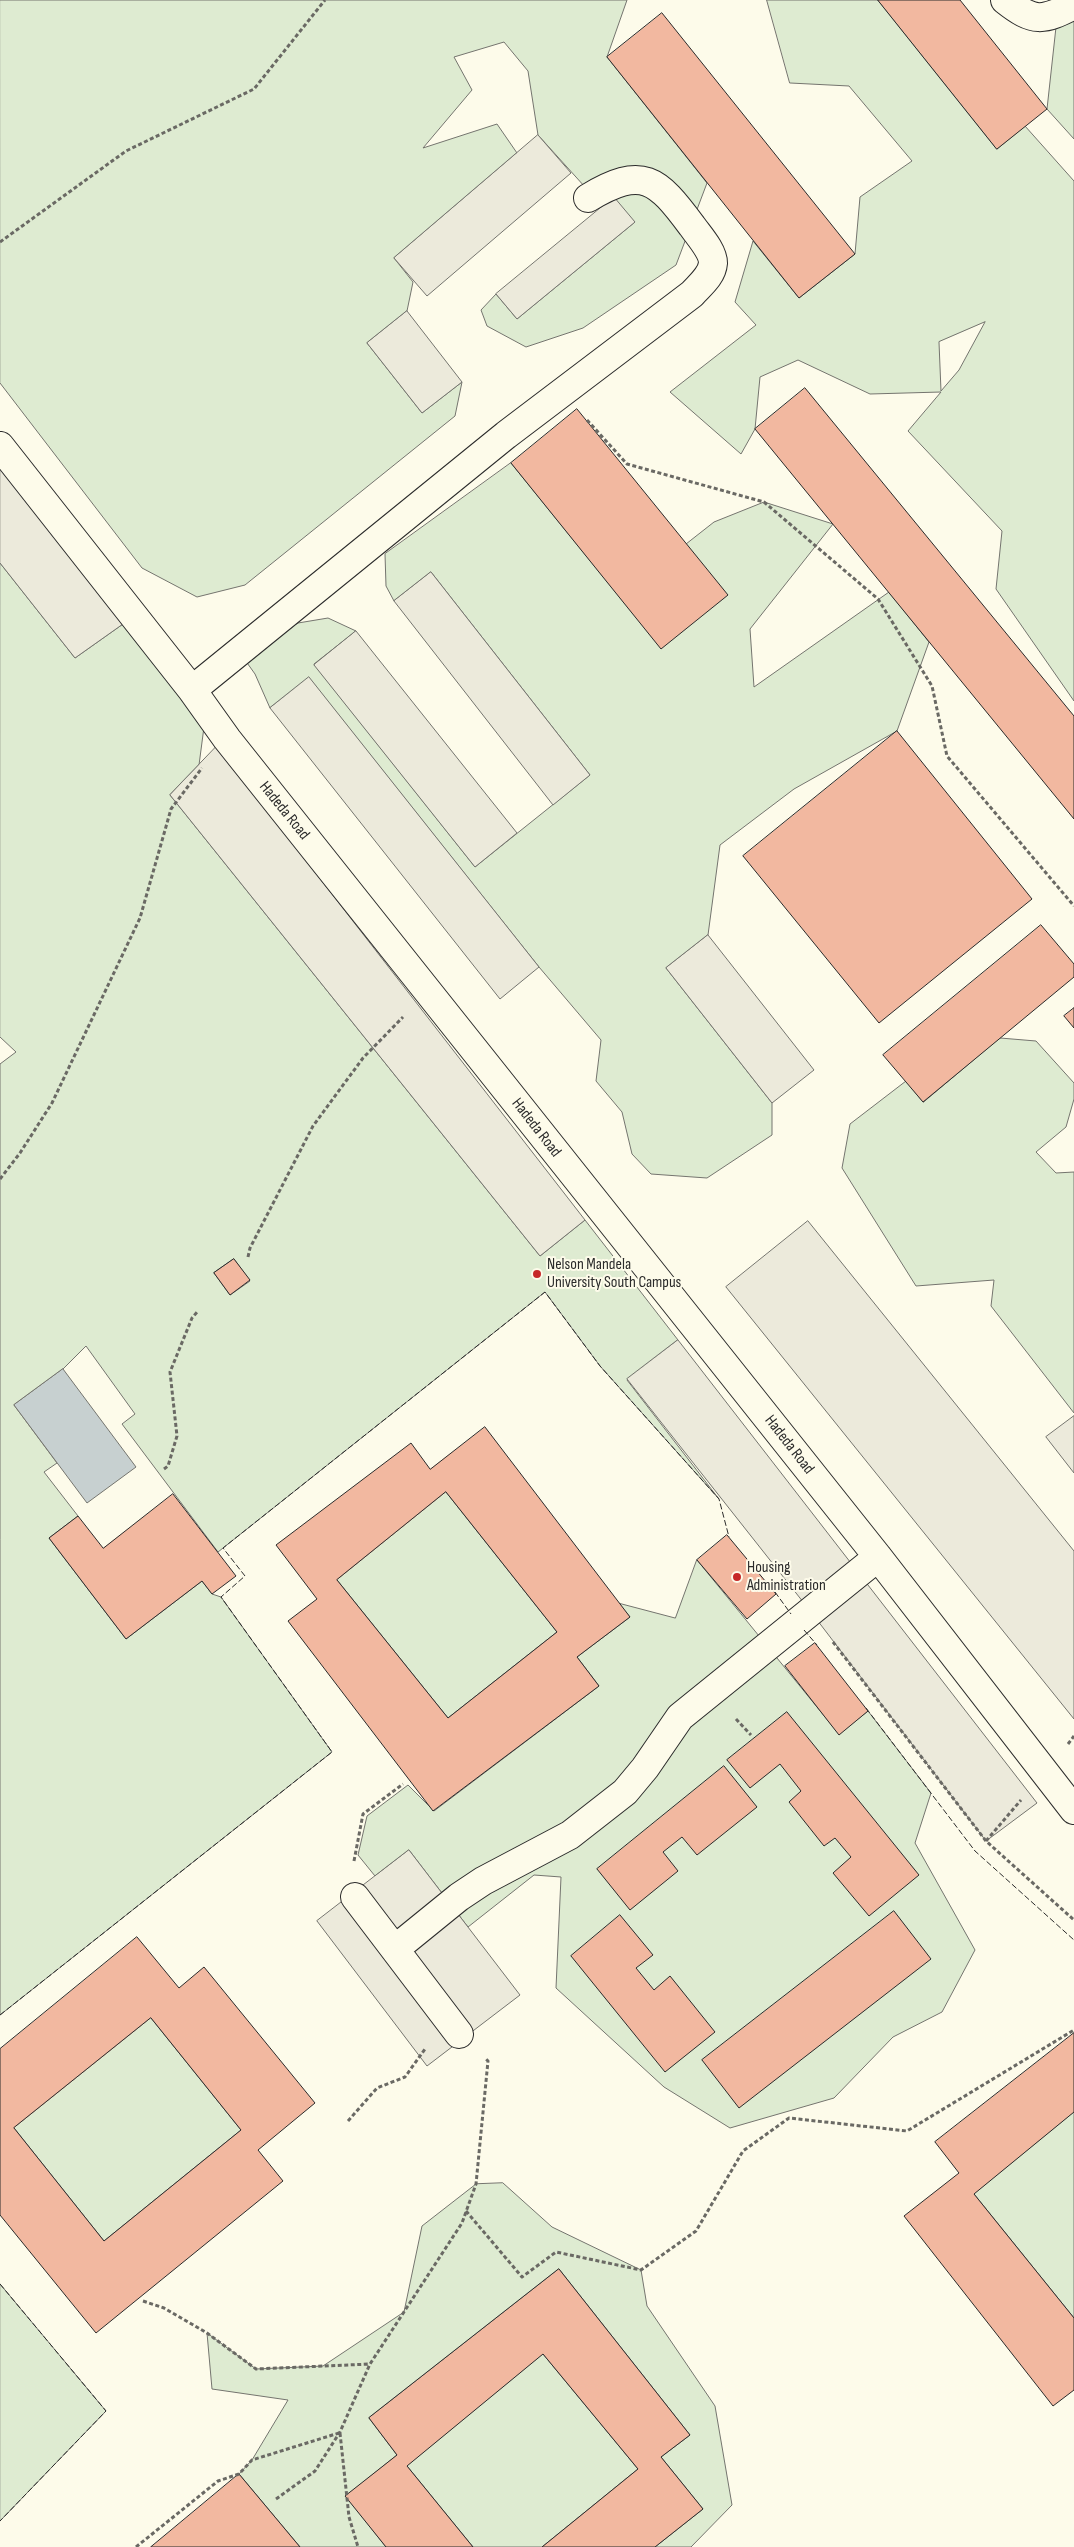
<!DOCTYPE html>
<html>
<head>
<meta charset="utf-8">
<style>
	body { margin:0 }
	canvas { display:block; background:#fdfbea }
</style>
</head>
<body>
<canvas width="1074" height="2547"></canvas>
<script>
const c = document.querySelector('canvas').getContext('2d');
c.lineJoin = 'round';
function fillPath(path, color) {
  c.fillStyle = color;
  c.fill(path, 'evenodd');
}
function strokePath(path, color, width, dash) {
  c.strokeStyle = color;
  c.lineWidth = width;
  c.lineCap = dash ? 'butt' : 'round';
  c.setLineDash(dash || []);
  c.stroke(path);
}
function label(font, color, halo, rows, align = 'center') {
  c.font = font + ' "Sofia Sans Condensed",sans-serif';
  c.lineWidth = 4;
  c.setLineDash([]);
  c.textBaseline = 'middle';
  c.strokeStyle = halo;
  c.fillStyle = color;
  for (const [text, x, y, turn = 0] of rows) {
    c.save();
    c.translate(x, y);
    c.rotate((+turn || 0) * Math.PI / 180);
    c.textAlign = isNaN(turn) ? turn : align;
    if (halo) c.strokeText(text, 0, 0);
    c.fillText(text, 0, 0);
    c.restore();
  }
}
const green = new Path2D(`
	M0 0H627L607 57 707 183 676 265 583 328 526 347 487 326 481 310 496 294 517 319 635 222 585 187 538 135 528 71 504 42 454 57 472 90 423 148 497 124 517 153 394 258 413 282 407 311 367 343 422 413 462 382 455 416 245 585 197 597 142 568 0 383Z
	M767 0H878L997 149 1025 126 1074 181V701L996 589 1002 531 908 431 941 392 870 394 798 360 760 377 755 429 741 454 670 392 756 325 735 302 753 241 799 298 855 254 860 197 912 161 849 86 790 83ZM985 322 959 370 941 391 939 342Z
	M1074 5V139L1047 109 1057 18Z
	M511 463 661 648 686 544 714 522 764 502 833 524 750 629 754 687 889 592 929 642 897 731 794 789 720 845 708 935 666 968 772 1103V1135L707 1178 651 1174 632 1154 622 1112 596 1081 601 1040 539 967 309 678 270 708 255 674 240 653 298 623 328 618 356 631 314 664 475 867 590 775 431 572 394 601 386 586 385 554Z
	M0 563 75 658 123 624 204 727 199 765 170 795 540 1256 585 1220 678 1340 627 1380 719 1499 600 1366 545 1292 218 1552 122 1424 135 1414 86 1346 63 1369 14 1405 57 1463 44 1472 78 1516 49 1538 126 1639 202 1581 212 1594 221 1597 332 1752 0 2015V1064L16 1052 0 1037ZM234 1259 250 1281 230 1295 214 1273Z
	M1000 1038 1036 1041 1074 1083V1099L1066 1127 1036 1152 1056 1173 1074 1172V1413L991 1306 994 1280 916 1286 842 1168 850 1124 906 1081 923 1102Z
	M446 1492 557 1632 448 1718 337 1580Z
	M697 1560 839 1734 868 1711 931 1793 915 1843 975 1950 942 2012 893 2037 834 2098 730 2128 664 2087 556 1988 561 1877 534 1875 468 1927 409 1850 375 1876 358 1855 367 1816 408 1785 434 1811 599 1686 577 1657 630 1617 618 1603 675 1618Z
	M151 2018 241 2130 104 2241 14 2128Z
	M1074 2112V2318L974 2194Z
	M503 2183 552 2227 641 2270 647 2306 715 2406 732 2505 691 2547H655L703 2509 661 2457 690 2435 559 2269 369 2418 397 2455 346 2496 386 2547H300L239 2474 252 2460 288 2400 212 2389 207 2333 256 2369 323 2366 404 2312 422 2226 476 2184Z
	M0 2284 106 2411 0 2521Z
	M543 2354 638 2469 542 2547H473L407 2466Z`);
fillPath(green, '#deebd1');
strokePath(green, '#74746e', 1);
const parking = new Path2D(`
	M538 135 571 173 427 296 394 258Z
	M614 197 635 222 517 319 496 294Z
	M407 311 462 382 422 413 367 343Z
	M0 465 123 624 75 658 0 563Z
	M431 572 590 775 553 805 394 601Z
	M356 631 517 833 475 867 314 665Z
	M309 677 539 967 500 999 270 708Z
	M217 746 585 1220 540 1256 170 795Z
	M708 935 814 1070 772 1103 666 968Z
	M808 1221 1074 1551V1719L726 1287Z
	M678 1340 1037 1803 986 1841 811 1612 627 1379Z
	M1074 1416V1473L1046 1437Z
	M409 1850 520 1995 427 2066 317 1921Z`);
fillPath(parking, '#eceadb');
strokePath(parking, '#74746e', 1);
const water = new Path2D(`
	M63 1369 136 1467 87 1503 14 1405Z`);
fillPath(water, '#c7d0d0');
strokePath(water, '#74746e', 1);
const building = new Path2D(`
	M878 0H960L1047 109 997 149Z
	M662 13 855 254 799 298 607 57Z
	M805 388 1074 716V819L755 429Z
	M577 409 728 595 661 649 511 463Z
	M897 731 1032 899 879 1023 743 856Z
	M1041 925 1074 964V977L923 1102 883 1055Z
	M1074 1008V1028L1064 1016Z
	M234 1259 250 1280 230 1295 214 1273Z
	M485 1427 630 1617 577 1657 599 1686 433 1811 288 1621 317 1599 276 1545 411 1443 430 1469ZM446 1492 557 1632 448 1718 337 1580Z
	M173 1494 236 1576 212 1594 202 1581 126 1639 49 1538 78 1516 103 1548Z
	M727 1535 776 1594 747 1619 697 1560Z
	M815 1643 868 1711 839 1735 785 1666Z
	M787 1712 919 1875 869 1916 833 1873 851 1857 835 1838 824 1846 789 1802 801 1791 780 1764 750 1788 727 1760Z
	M724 1766 757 1807 697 1855 682 1837 663 1852 678 1871 630 1910 597 1869Z
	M894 1911 931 1959 739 2108 702 2060Z
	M620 1915 653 1955 636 1968 654 1990 670 1976 715 2032 665 2072 571 1956Z
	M137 1937 179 1988 204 1967 315 2103 258 2150 283 2181 96 2333 0 2215V2049ZM151 2018 241 2130 104 2241 14 2128Z
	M1074 2033V2112L974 2194 1074 2318V2390L1053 2406 904 2216 959 2173 935 2142Z
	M559 2269 690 2435 661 2457 703 2509 655 2547H542L638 2469 543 2354 407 2466 473 2547H386L345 2496 397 2455 369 2418Z
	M239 2474 300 2547H151Z`);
fillPath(building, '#f2b8a0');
strokePath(building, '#2b2b2b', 1);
const minor = new Path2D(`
	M1005 0C1034 23 1043 21 1074 5
	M0 446 192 690 227 739 878 1557 1074 1810
	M192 690 506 435 692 294C700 285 712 276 713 263 713 251 699 236 692 226 657 179 643 165 588 198
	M355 1897 459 2034
	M395 1949 459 1897 483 1881 570 1835 625 1792 645 1768 680 1717 878 1557`);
strokePath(minor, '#2b2b2b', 30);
strokePath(new Path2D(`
	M0 242 126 151 254 89 325 0
	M587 420 627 464 764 502 878 599 932 686 947 756 1074 906
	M0 1179 20 1153 52 1103 140 918 171 809 202 768
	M248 1257 250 1248 313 1126 363 1058 403 1017
	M164 1469 168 1466 177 1436 170 1372 192 1318 198 1311
	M833 1642 986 1841 1074 1920
	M736 1719 751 1735
	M1068 1744 1074 1736
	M986 1841 1021 1800
	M354 1861 363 1814 403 1784
	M348 2121 377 2088 405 2077 425 2049
	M466 2211 522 2277 556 2252 641 2270 696 2231 743 2151 789 2118 907 2131 1074 2030
	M143 2301 164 2308 207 2333 256 2369 370 2364
	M340 2433 349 2517 358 2547
	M276 2499 315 2471 340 2432 370 2364 462 2223 476 2184 488 2061 485 2058
	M136 2547 218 2481 239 2474 252 2460 339 2433`), '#6a6964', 3, [4, 2.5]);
strokePath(minor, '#fdfbea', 28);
strokePath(new Path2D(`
	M775 1592 791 1614
	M804 1630 817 1645
	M866 1708 975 1851 1074 1940
	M0 2015 332 1752 221 1597 245 1576 223 1548 545 1292 600 1366 719 1499 729 1537
	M0 2284 106 2411 0 2521`), '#2b2b2b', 1, [6, 2.5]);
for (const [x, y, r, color] of [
	[537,1274,5,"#c62828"],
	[737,1577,5,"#c62828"]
]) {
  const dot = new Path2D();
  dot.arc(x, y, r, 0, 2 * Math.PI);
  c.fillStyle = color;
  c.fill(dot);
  strokePath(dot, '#fdfbea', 2);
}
label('16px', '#2b2b2b', '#fdfbea', [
	["Hadeda Road",284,811,51],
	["Hadeda Road",536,1128,52],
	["Hadeda Road",789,1445,52]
]);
label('16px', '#2b2b2b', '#fdfbea', [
	["Nelson Mandela",547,1265],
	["University South Campus",547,1283],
	["Housing",747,1568],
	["Administration",747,1586]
], 'left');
</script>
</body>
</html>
